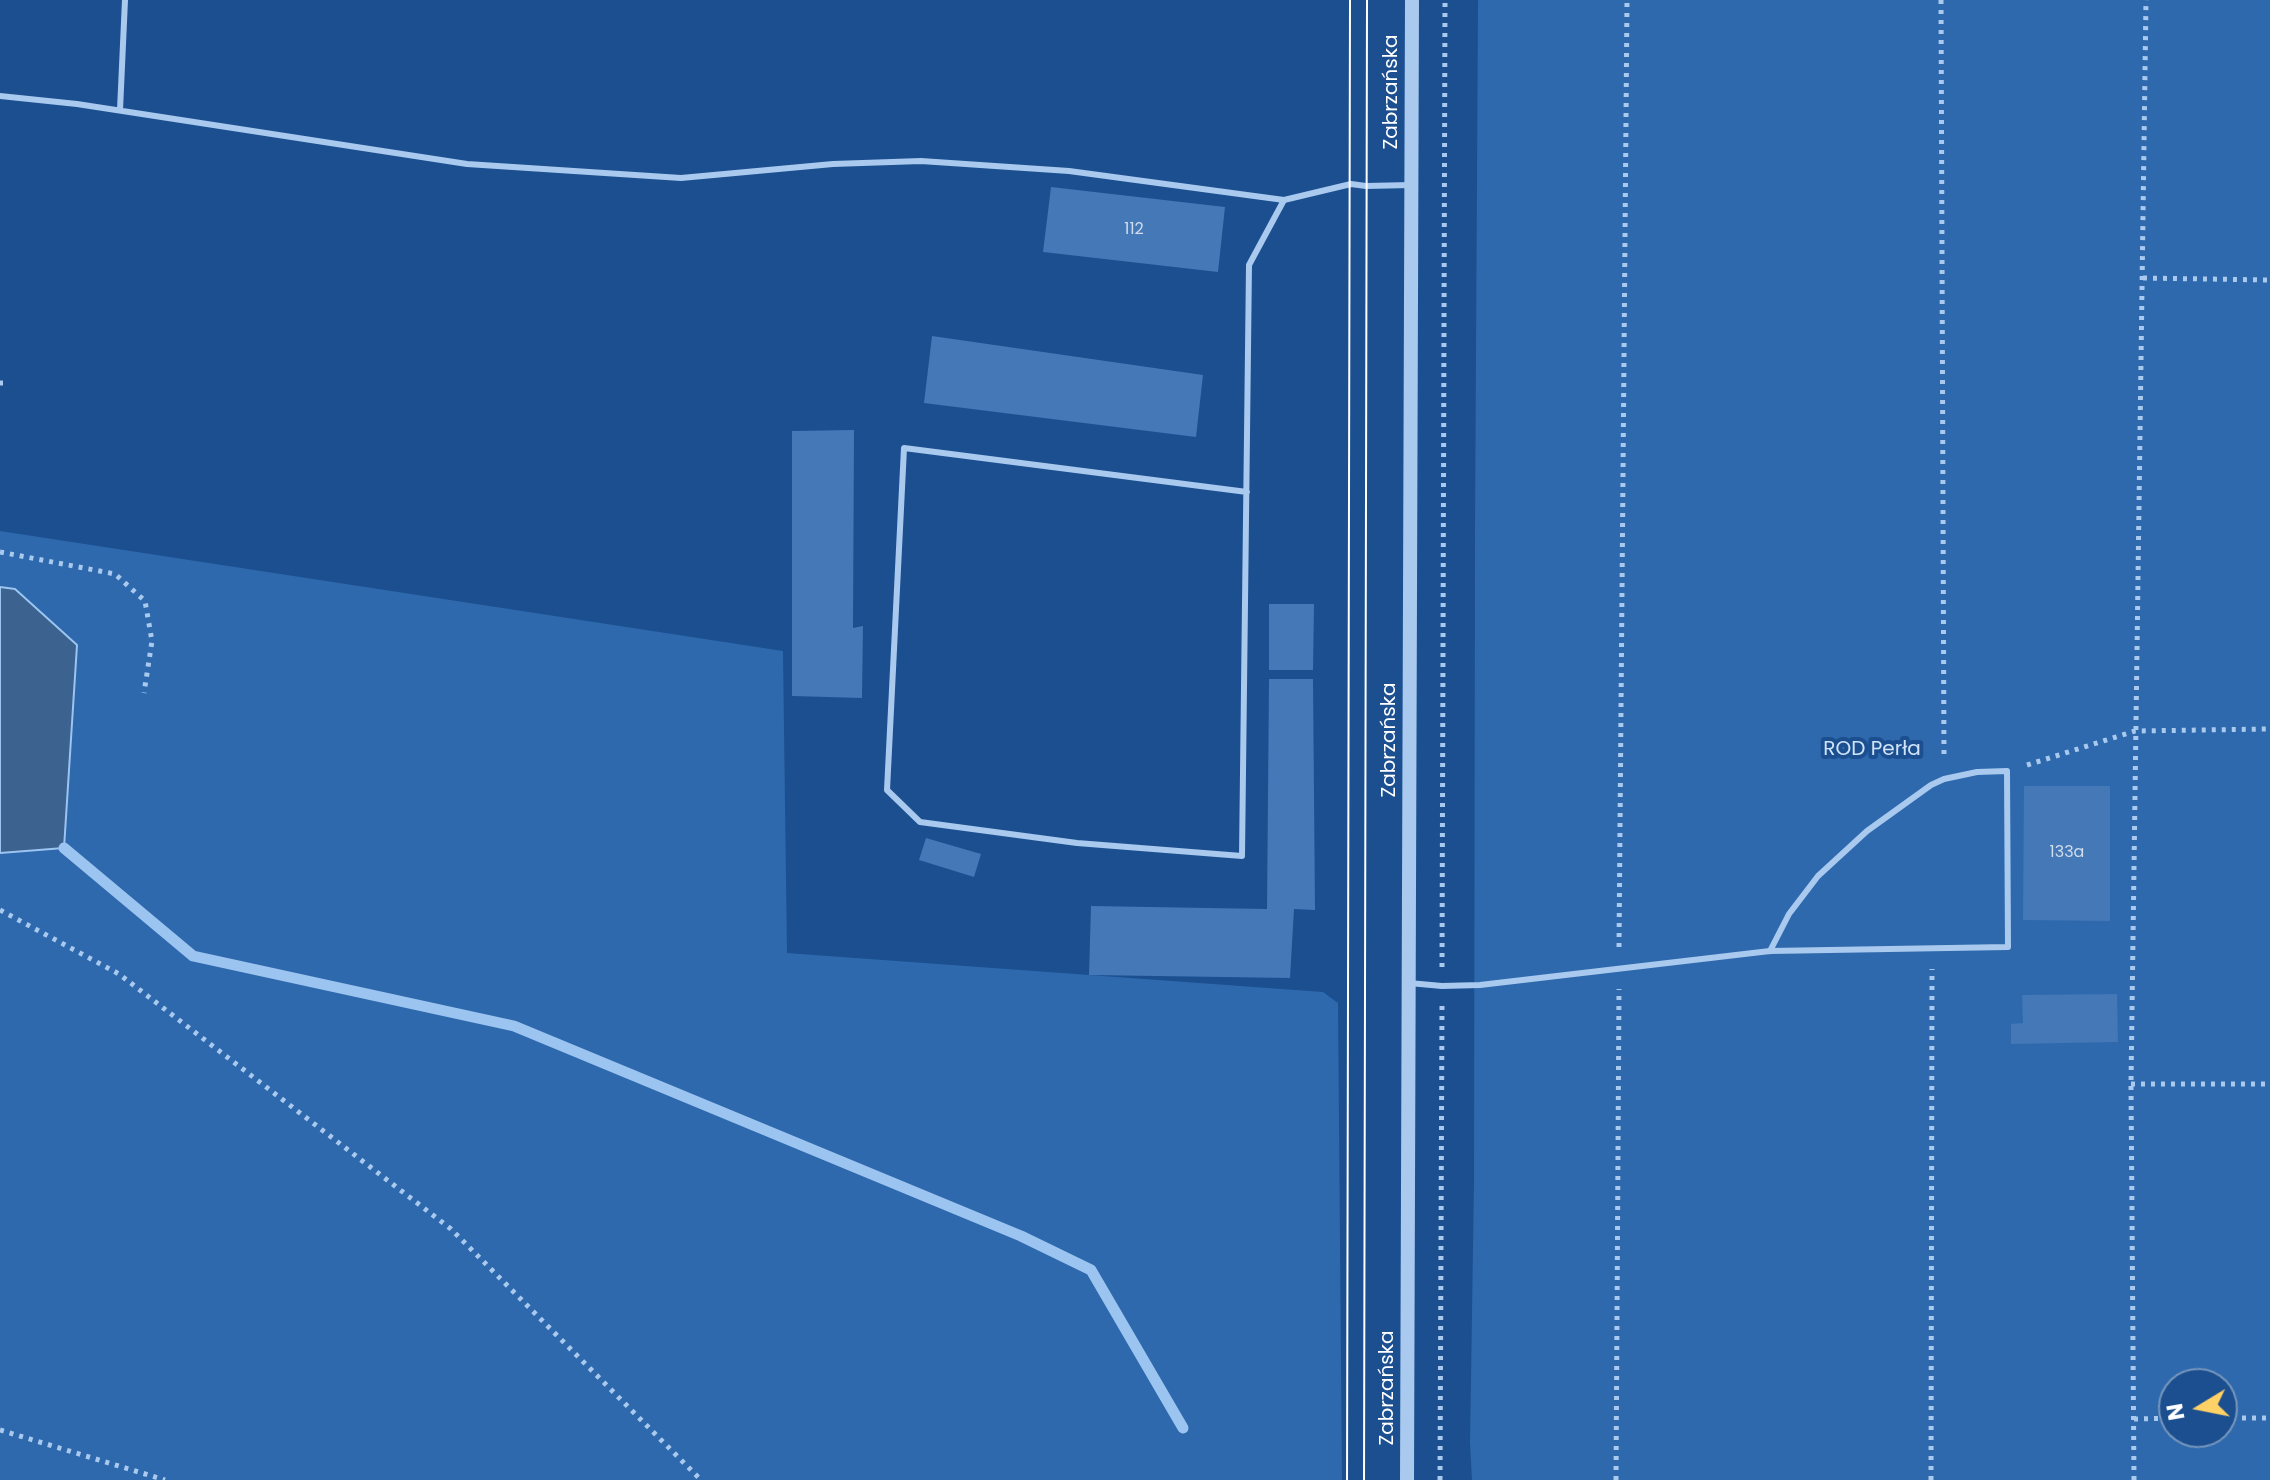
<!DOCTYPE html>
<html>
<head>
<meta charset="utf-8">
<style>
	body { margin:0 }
	#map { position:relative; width:2270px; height:1480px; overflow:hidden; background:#1b4f8f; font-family:Poppins,sans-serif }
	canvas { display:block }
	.north { position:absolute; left:2158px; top:1368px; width:80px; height:80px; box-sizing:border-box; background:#1b4f8f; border:2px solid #7695bc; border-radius:50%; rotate:260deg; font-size:22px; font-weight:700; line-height:32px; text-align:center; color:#fff }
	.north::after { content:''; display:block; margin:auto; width:28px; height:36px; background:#ffd166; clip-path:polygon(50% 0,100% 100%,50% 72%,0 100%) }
</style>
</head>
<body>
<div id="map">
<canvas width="2270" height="1480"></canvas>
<div class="north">N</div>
</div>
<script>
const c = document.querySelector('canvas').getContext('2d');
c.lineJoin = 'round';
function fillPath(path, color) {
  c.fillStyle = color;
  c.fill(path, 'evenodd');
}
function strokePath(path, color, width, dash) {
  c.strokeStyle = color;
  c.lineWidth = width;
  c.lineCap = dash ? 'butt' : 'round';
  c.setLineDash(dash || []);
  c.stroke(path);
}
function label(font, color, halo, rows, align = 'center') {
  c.font = font + ' Poppins,sans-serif';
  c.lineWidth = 8;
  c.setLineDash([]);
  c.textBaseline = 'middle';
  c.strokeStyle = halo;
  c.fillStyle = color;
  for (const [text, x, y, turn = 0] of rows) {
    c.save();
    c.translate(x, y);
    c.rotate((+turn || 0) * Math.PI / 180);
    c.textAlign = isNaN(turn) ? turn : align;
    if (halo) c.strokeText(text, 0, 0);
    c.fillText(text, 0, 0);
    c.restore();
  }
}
fillPath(new Path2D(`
	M1478 0H2270V1480H1472L1470 1443 1474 1181 1475 532ZM2174 1384H2222V1432H2174Z
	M0 531 783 651 787 953 1323 992 1338 1003 1342 1480H0Z`), '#2e69ad');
const water = new Path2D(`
	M0 587 15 589 77 645 64 848 0 853Z`);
fillPath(water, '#3c6290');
strokePath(water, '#9cc4f0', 2);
strokePath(new Path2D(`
	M64 848 193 956 514 1026 1021 1236 1091 1270 1183 1428`), '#9cc4f0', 11);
fillPath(new Path2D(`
	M1051 187 1225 207 1218 272 1043 252Z
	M932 336 1203 375 1196 437 924 403Z
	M854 430 853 628 863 626 862 698 792 696V431Z
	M1269 604H1314L1313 670H1269Z
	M1269 679H1313L1315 910 1294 909 1290 978 1089 975 1091 906 1267 909Z
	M2024 786H2110V921L2023 920Z
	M926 838 981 854 974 877 919 860Z
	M2117 994 2118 1042 2011 1044V1024L2023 1023 2022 995Z`), '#4478b7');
strokePath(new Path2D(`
	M1941 0 1944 758
	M2143 278 2270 280
	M0 383H3
	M0 552 115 574 145 601 152 641 144 693
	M2027 765 2135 731 2270 729
	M0 910 119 974 451 1229 701 1480
	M1619 947 1627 0
	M1442 967 1445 0
	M2131 1084H2270
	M2222 1418H2270
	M2134 1419 2174 1418
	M0 1430 165 1480
	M1440 1480 1442 1005
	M1616 1480 1619 989
	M1931 1480 1932 969
	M2134 1480 2131 1084 2146 0`), '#a9c9ee', 5, [4, 6]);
strokePath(new Path2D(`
	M0 96 77 104 467 164 681 178 833 164 921 161 1069 171 1284 200
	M120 110 125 0
	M1247 492 904 448 887 790 920 822 1077 843 1242 856 1249 265 1284 200 1351 184 1366 186 1411 185
	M1409 983 1442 986 1480 985 1770 951 2008 947 2007 771 1977 772 1944 779 1931 785 1867 831 1818 876 1789 914 1770 951`), '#a9c9ee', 6);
strokePath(new Path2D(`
	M1407 1480 1412 0`), '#a9c9ee', 14);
strokePath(new Path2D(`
	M1347 1480 1350 0
	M1364 1480 1367 0`), '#fff', 2);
label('16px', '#d0dded', null, [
	["112",1134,230],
	["133a",2067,853]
]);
label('20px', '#fff', '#1b4f8f', [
	["Zabrzańska",1392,92,-90],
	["Zabrzańska",1390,740,-90],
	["Zabrzańska",1388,1388,-90]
]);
label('20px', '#cfe3fa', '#1b4f8f', [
	["ROD Perła",1872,750]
]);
</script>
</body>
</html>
